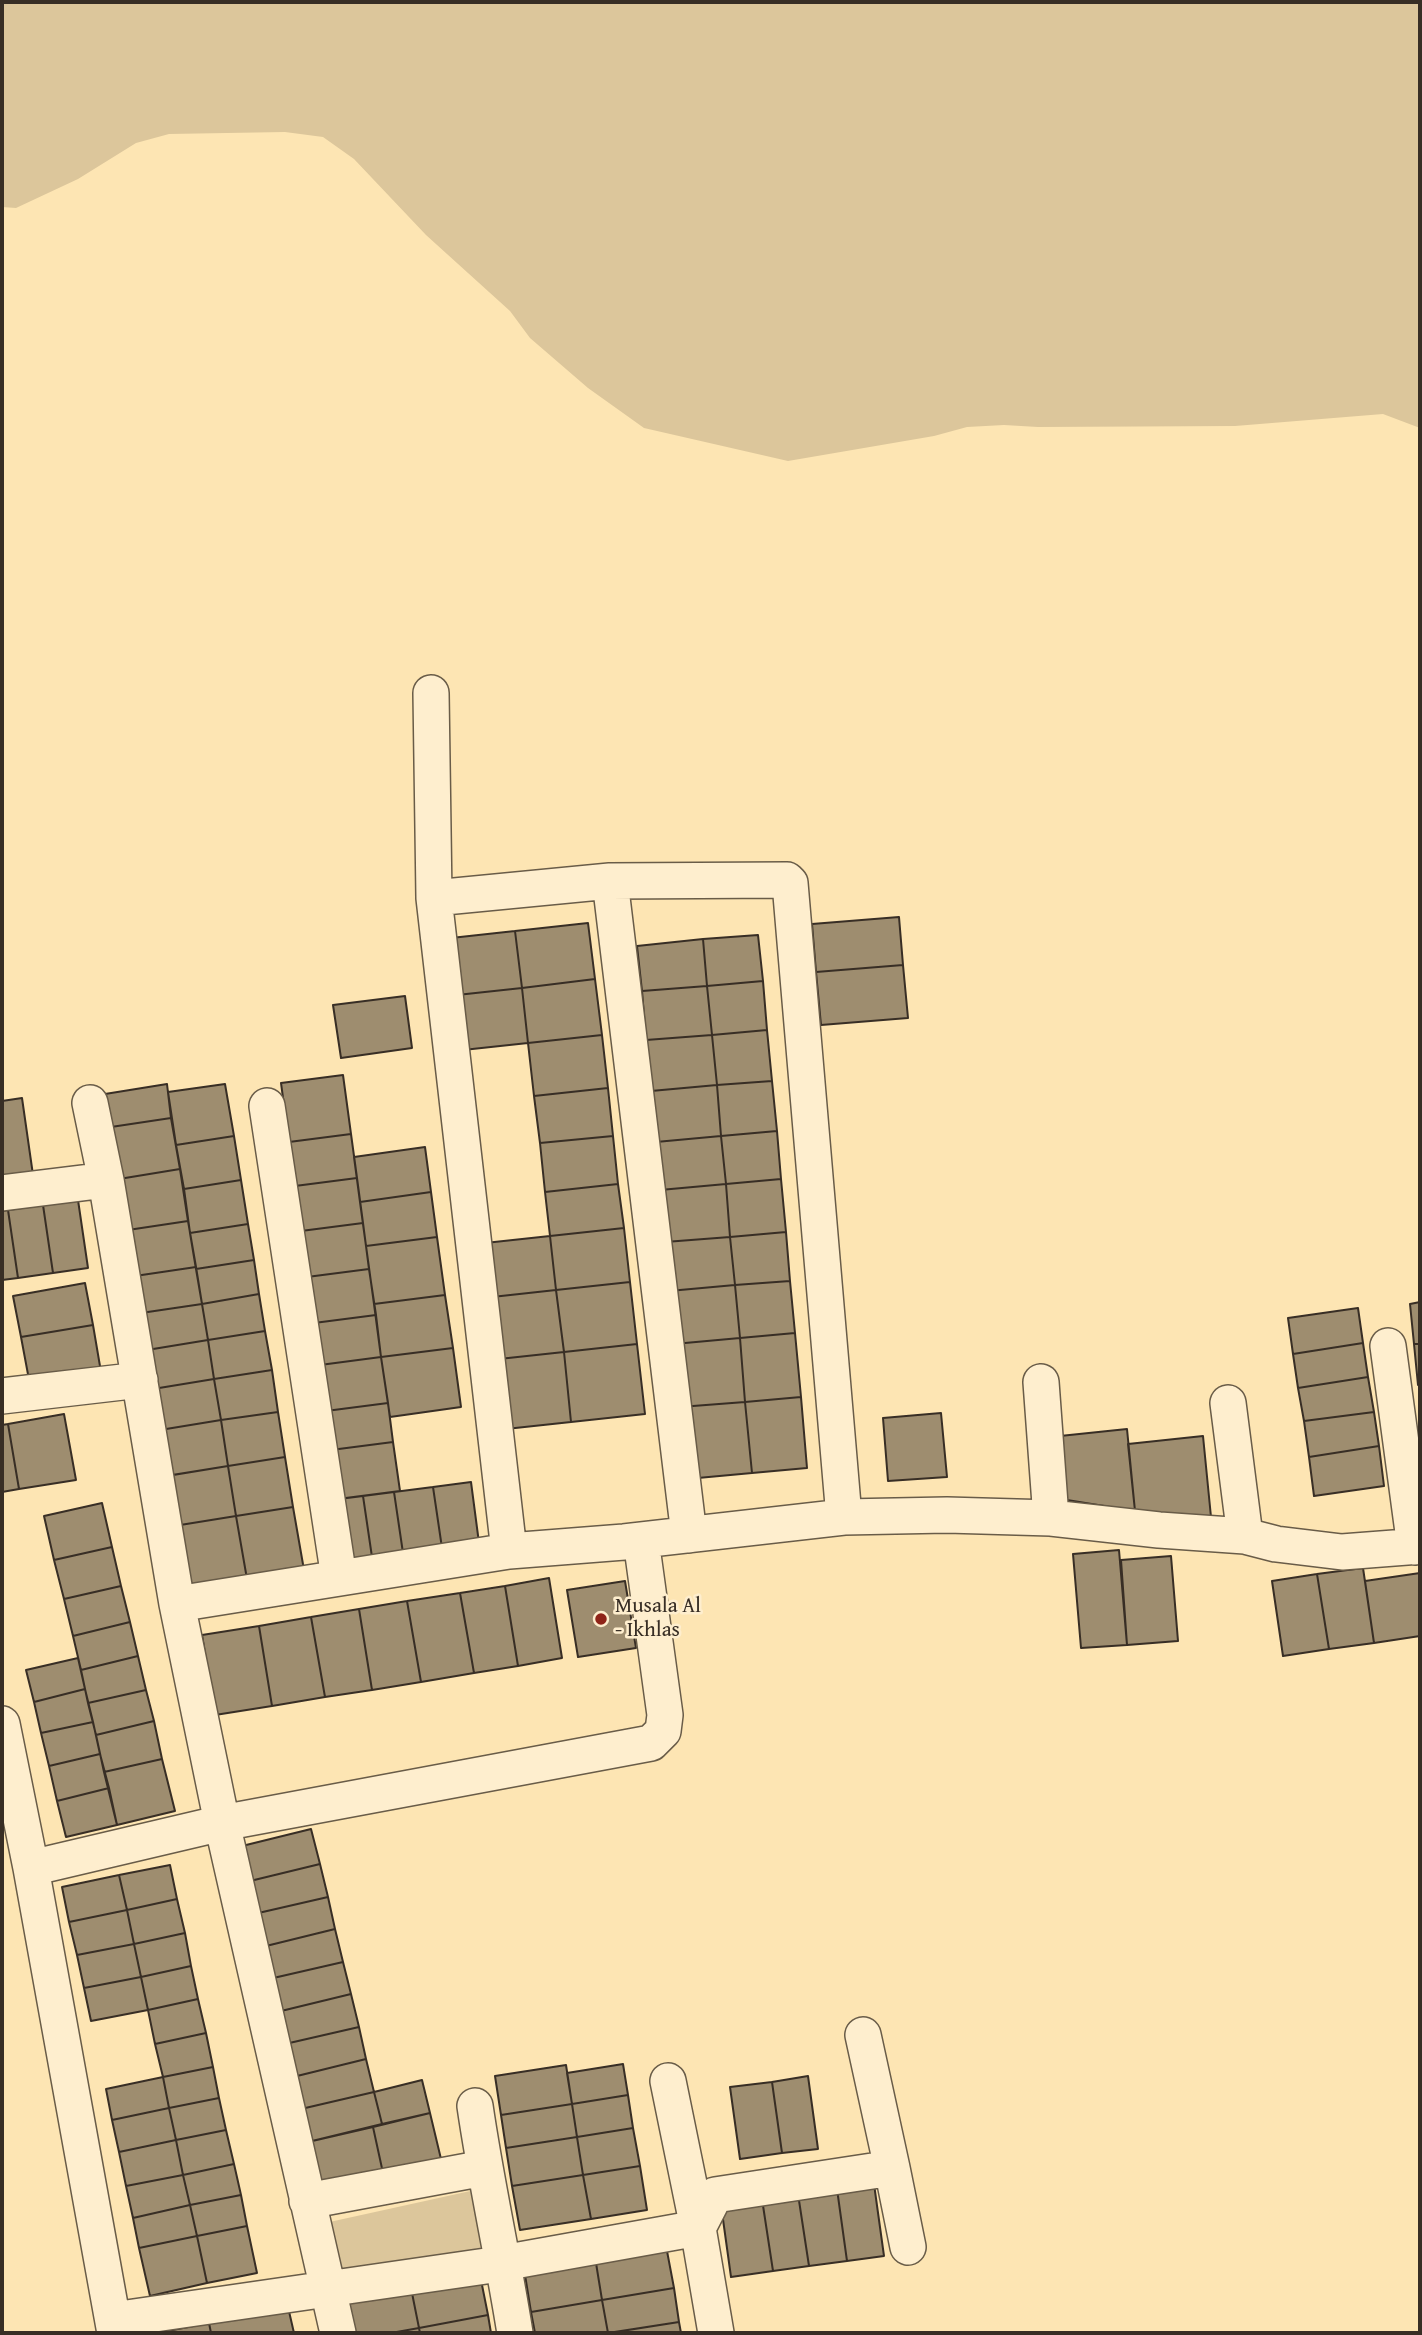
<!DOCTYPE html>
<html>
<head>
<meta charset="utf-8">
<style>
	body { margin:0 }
	#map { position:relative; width:1422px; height:2335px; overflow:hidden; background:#fde5b3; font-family:"Gentium Book Plus",serif }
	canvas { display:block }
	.frame { position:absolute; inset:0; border:4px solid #382e25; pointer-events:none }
</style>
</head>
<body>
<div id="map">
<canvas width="1422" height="2335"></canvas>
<div class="frame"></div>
</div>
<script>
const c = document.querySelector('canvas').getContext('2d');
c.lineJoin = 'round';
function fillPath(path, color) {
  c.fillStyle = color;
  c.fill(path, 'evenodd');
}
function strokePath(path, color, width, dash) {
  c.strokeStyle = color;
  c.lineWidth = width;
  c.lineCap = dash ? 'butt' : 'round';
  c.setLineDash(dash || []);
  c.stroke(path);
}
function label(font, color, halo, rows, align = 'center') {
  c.font = font + ' "Gentium Book Plus",serif';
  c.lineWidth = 5;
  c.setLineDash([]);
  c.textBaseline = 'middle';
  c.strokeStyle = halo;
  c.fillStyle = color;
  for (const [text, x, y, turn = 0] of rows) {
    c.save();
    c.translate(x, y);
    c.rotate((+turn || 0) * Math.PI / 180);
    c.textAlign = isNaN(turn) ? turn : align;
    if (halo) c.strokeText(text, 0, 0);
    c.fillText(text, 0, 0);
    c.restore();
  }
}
fillPath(new Path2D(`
	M2 2H1420V428L1383 414 1235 426 1038 427 1004 425 967 427 934 436 788 461 644 428 588 388 530 338 510 311 426 235 354 159 323 137 285 132 169 134 136 143 78 179 16 208 2 207Z
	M475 2190 488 2246 337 2280 325 2223Z`), '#dcc69b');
const building = new Path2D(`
	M899 917 903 965 816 972 812 924Z
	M588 923 595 979 522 988 515 931Z
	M515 931 522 988 457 995 451 938Z
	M758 935 763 981 707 986 703 939Z
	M703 939 707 986 642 991 637 946Z
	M903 965 908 1018 821 1025 816 972Z
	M595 979 602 1035 528 1043 522 988Z
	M763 981 767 1030 712 1035 707 986Z
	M707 986 712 1035 646 1040 642 991Z
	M522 988 528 1043 463 1050 457 995Z
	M405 996 412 1048 341 1058 333 1005Z
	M767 1030 772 1081 717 1085 712 1035Z
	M602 1035 608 1088 534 1096 528 1043Z
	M712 1035 717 1085 651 1091 646 1040Z
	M343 1075 351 1134 289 1142 281 1083Z
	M772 1081 777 1131 721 1136 717 1085Z
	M167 1084 171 1118 111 1127 105 1094Z
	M225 1084 234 1136 176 1145 168 1092Z
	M717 1085 721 1136 656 1142 651 1091Z
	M608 1088 613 1136 540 1143 534 1096Z
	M22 1098 33 1175 2 1179V1101Z
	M171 1118 180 1169 119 1179 111 1127Z
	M777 1131 781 1179 726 1184 721 1136Z
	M351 1134 357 1178 295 1186 289 1142Z
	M234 1136 241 1180 184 1189 176 1145Z
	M613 1136 618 1184 545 1192 540 1143Z
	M721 1136 726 1184 660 1190 656 1142Z
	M425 1147 431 1192 360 1202 354 1157Z
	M180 1169 188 1221 128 1230 119 1179Z
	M357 1178 363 1223 301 1231 295 1186Z
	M781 1179 786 1232 730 1237 726 1184Z
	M241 1180 248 1224 190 1233 184 1189Z
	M618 1184 624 1228 550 1236 545 1192Z
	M726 1184 730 1237 665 1242 660 1190Z
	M431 1192 437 1237 366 1246 360 1202Z
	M78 1200 88 1268 53 1273 43 1205Z
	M43 1205 53 1273 18 1278 8 1210Z
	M8 1210 18 1278 2 1280V1211Z
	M188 1221 196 1267 135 1276 128 1230Z
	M363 1223 369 1269 307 1277 301 1231Z
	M248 1224 254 1260 196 1269 190 1233Z
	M624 1228 630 1282 556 1290 550 1236Z
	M786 1232 790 1281 735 1285 730 1237Z
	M550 1236 556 1290 492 1297 485 1243Z
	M437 1237 445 1295 374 1304 366 1246Z
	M730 1237 735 1285 669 1291 665 1242Z
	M254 1260 259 1294 202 1304 196 1269Z
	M196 1267 202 1304 141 1313 135 1276Z
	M369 1269 376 1315 314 1323 307 1277Z
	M790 1281 795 1333 740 1338 735 1285Z
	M630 1282 637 1344 564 1352 556 1290Z
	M85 1283 93 1325 21 1337 13 1296Z
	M735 1285 740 1338 674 1344 669 1291Z
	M556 1290 564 1352 499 1359 492 1297Z
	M259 1294 265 1331 208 1340 202 1304Z
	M445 1295 453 1348 381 1357 374 1304Z
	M1420 1302V1344H1414L1410 1304Z
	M202 1304 208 1340 147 1350 141 1313Z
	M1358 1308 1363 1343 1293 1354 1288 1318Z
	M376 1315 381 1357 320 1365 314 1323Z
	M93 1325 101 1372 30 1385 21 1337Z
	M265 1331 272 1370 214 1379 208 1340Z
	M795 1333 801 1397 745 1402 740 1338Z
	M740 1338 745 1402 680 1407 674 1344Z
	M208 1340 214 1379 153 1389 147 1350Z
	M1363 1343 1368 1377 1298 1388 1293 1354Z
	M637 1344 645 1414 571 1422 564 1352Z
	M1414 1344H1420V1385H1418Z
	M453 1348 461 1407 390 1417 381 1357Z
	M564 1352 571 1422 506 1429 499 1359Z
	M381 1357 388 1403 326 1411 320 1365Z
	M272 1370 278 1412 221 1420 214 1379Z
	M1368 1377 1374 1412 1304 1421 1298 1388Z
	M214 1379 221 1420 160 1430 153 1389Z
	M801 1397 807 1468 752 1473 745 1402Z
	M745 1402 752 1473 687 1479 680 1407Z
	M388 1403 393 1442 331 1450 326 1411Z
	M278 1412 285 1457 228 1466 221 1420Z
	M1374 1412 1379 1446 1309 1457 1304 1421Z
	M941 1413 947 1477 888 1481 883 1418Z
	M64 1414 76 1480 19 1489 8 1424Z
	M221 1420 228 1466 167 1476 160 1430Z
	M8 1424 19 1489 2 1492V1425Z
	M1127 1429 1135 1511 1067 1500 1060 1436Z
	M1203 1436 1211 1517 1135 1511 1128 1444Z
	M393 1442 400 1491 338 1499 331 1450Z
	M1379 1446 1384 1486 1314 1496 1309 1457Z
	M285 1457 293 1507 236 1516 228 1466Z
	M228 1466 236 1516 174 1526 166 1476Z
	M471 1482 479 1543 442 1548 433 1487Z
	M433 1487 442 1548 403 1553 394 1492Z
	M394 1492 403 1553 372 1557 363 1496Z
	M363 1496 372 1557 339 1561 331 1500Z
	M102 1503 112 1547 54 1560 44 1516Z
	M293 1507 304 1570 247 1579 236 1516Z
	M236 1516 247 1579 184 1589 174 1526Z
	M112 1547 121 1586 64 1599 54 1560Z
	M1119 1550 1127 1645 1081 1648 1073 1554Z
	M1171 1556 1178 1641 1127 1645 1121 1560Z
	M1363 1568 1374 1643 1329 1649 1317 1574Z
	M1420 1573V1636L1374 1643 1365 1581Z
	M1317 1574 1329 1649 1283 1656 1272 1581Z
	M549 1578 562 1658 518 1666 505 1586Z
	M625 1581 636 1648 578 1657 567 1590Z
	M121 1586 130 1622 73 1636 64 1599Z
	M505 1586 518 1666 474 1673 460 1593Z
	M460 1593 474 1673 421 1682 407 1601Z
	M407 1601 421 1682 372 1690 359 1609Z
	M359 1609 372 1690 325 1697 311 1617Z
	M311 1617 325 1697 272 1706 259 1626Z
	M130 1622 138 1656 81 1670 73 1636Z
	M259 1626 272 1706 215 1715 202 1635Z
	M138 1656 146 1690 88 1703 81 1670Z
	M78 1658 85 1689 34 1702 26 1670Z
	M85 1689 93 1722 41 1733 34 1702Z
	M146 1690 154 1721 96 1735 88 1703Z
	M154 1721 162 1759 104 1772 96 1735Z
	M93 1722 100 1754 49 1766 41 1733Z
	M100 1754 109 1788 57 1801 49 1766Z
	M162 1759 175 1811 117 1825 104 1772Z
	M109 1788 117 1825 66 1837 57 1801Z
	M311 1829 320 1864 246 1882 238 1847Z
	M320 1864 328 1897 254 1914 246 1882Z
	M170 1865 177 1899 127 1910 119 1875Z
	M119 1875 127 1910 69 1922 62 1887Z
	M328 1897 335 1929 262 1947 254 1914Z
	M177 1899 185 1933 134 1944 127 1910Z
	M127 1910 134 1944 77 1955 69 1922Z
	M335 1929 343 1962 269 1979 262 1947Z
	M185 1933 191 1966 141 1977 134 1944Z
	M134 1944 141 1977 84 1988 77 1955Z
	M343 1962 351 1994 277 2012 269 1979Z
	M191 1966 198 1999 148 2010 141 1977Z
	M141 1977 148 2010 91 2021 84 1988Z
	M351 1994 359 2027 285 2044 277 2012Z
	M198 1999 206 2033 155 2044 148 2010Z
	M359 2027 366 2059 293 2077 285 2044Z
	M206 2033 213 2067 163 2077 155 2044Z
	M366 2059 374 2092 301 2109 293 2077Z
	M623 2064 628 2095 572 2104 567 2073Z
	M566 2065 572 2104 501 2115 495 2076Z
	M213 2067 219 2098 169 2108 163 2077Z
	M808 2076 818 2149 782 2153 772 2082Z
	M163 2077 169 2108 112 2120 106 2089Z
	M422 2080 430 2113 382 2124 374 2092Z
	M772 2082 782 2153 740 2159 730 2087Z
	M374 2092 382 2124 308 2142 301 2109Z
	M628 2095 633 2128 577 2137 572 2104Z
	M219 2098 226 2130 176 2140 169 2108Z
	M572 2104 577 2137 506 2148 501 2115Z
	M169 2108 176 2140 119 2152 112 2120Z
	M430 2113 441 2159 383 2173 373 2127Z
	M373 2127 383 2173 319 2188 308 2142Z
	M633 2128 640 2166 583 2175 577 2137Z
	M226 2130 234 2164 183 2175 176 2140Z
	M577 2137 583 2175 512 2186 506 2148Z
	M176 2140 183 2175 126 2186 119 2152Z
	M234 2164 241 2195 190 2205 183 2175Z
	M640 2166 647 2210 591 2219 583 2175Z
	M183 2175 190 2205 133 2218 126 2186Z
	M583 2175 591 2219 520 2230 512 2186Z
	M874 2184 884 2256 847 2261 837 2189Z
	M837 2189 847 2261 809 2266 798 2194Z
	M798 2194 809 2266 773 2271 762 2199Z
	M241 2195 247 2226 197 2236 190 2205Z
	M762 2199 773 2271 731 2277 721 2205Z
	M190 2205 197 2236 139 2248 133 2218Z
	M247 2226 257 2273 207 2283 197 2236Z
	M197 2236 207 2283 150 2296 139 2248Z
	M667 2251 674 2288 602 2300 596 2263Z
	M596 2263 602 2300 531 2312 525 2275Z
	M480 2275 488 2315 419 2328 411 2288Z
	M411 2288 419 2328 391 2333H350L344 2300Z
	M674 2288 679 2322 608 2333 602 2300Z
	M602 2300 608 2333H535L531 2312Z
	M288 2307 294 2333H211L209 2323Z
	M488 2315 491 2333H420L419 2328Z
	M679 2322 681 2333H609Z
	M209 2323 211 2333H157Z
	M419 2328 420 2333H391Z`);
fillPath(building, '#9e8d6f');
strokePath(building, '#382e25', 2);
const street = new Path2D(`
	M431 693 434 898 509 1551
	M610 881 689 1535
	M434 898 610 881 787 880 790 883 844 1517
	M90 1103 106 1180 177 1604 222 1823 338 2333
	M267 1106 339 1578
	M2 1193 106 1180
	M1388 1346 1415 1547
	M1041 1382 1051 1518
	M2 1396 140 1380
	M1228 1403 1245 1536
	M177 1604 509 1551 624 1542 844 1517 947 1515 1051 1518 1159 1530 1245 1536 1276 1544 1342 1552 1420 1546
	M2 1724 31 1868 115 2333
	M31 1868 222 1823 651 1743 663 1731 665 1715 641 1540
	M668 2081 698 2228 716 2333
	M475 2106C486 2182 503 2257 515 2333
	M892 2168 908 2247
	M307 2201 484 2168
	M113 2320 486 2266 698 2228 715 2195 892 2168 863 2035`);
strokePath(street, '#695c48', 38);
strokePath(street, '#feeece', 35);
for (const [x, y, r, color] of [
	[601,1619,7,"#8f2418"]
]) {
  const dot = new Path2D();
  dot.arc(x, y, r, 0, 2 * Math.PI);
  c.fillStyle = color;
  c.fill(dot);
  strokePath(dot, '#feeece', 2.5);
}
label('21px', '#382e25', '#feeece', [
	["Musala Al",615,1607],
	["- Ikhlas",615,1631]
], 'left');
</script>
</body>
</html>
